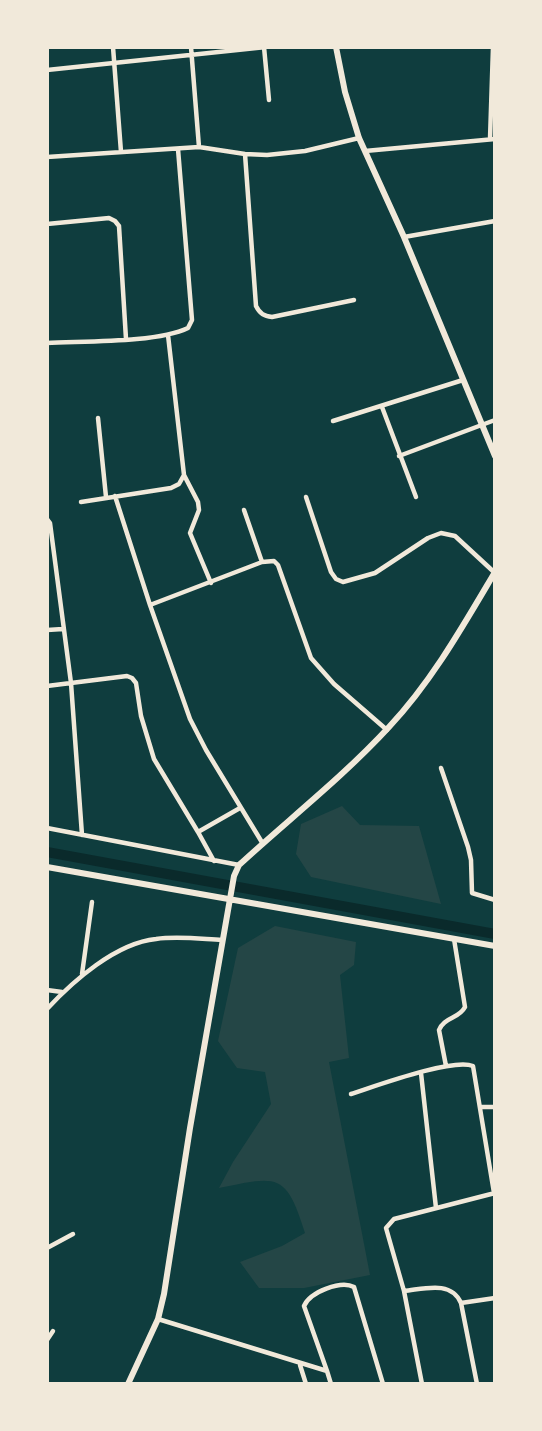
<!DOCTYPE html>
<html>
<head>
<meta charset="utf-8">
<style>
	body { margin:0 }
	#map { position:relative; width:542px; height:1431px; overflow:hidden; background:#0f3d3e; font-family:Signika,sans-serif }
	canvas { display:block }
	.frame { position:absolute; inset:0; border:49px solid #f1e9da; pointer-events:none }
</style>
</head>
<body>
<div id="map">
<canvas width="542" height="1431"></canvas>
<div class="frame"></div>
</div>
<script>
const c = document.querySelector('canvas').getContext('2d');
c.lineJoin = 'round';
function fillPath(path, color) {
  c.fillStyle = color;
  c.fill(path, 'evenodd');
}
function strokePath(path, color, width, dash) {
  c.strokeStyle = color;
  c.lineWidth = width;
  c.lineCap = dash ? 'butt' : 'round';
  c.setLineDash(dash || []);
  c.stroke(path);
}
fillPath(new Path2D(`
	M342 806 360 825 419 826 441 904 311 877 296 854 301 824Z
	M275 926 356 942 354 965 340 975 349 1058 329 1062 370 1275 304 1288H259L240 1262 282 1246 305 1233C286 1172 278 1176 219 1188L233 1162 271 1104 265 1072 237 1068 218 1041 238 948Z`), '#244646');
strokePath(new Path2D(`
	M47 852 495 934`), '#0a2a2b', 10);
strokePath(new Path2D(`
	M113 47 121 152
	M191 47 199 147
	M264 47 269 100
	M47 70 266 47
	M490 139 493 47
	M365 151 495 139
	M245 154 256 306C260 314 264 316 272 317L354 300
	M47 157 199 147 245 154 267 155 305 151 359 138
	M47 224 109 218 115 221 119 226 126 339
	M404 237 495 221
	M47 343C84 341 157 343 188 328L192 320 178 149
	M382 407 416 497
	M98 418 106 497
	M333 421 463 380
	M399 456 495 420
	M184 475 198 502 199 510 190 533 211 583
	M115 496 150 605 190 719 206 750 263 844
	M306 497 331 572 336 579 343 582 375 573 428 538 441 533 455 536 495 573
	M81 502 171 488 179 484 184 475 168 335
	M244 510 262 562
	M47 519 50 523 71 683 82 835
	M150 605 262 562 274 561 278 565 311 658 334 684 387 730
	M47 630 63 629
	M47 686 127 676 132 678 136 683 141 716 154 759 198 832
	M441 768 468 847 471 860 472 893 495 900
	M47 828 239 865
	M214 861 198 832 240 808
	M82 974 92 902
	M47 990 62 992
	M47 1009C73 981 116 943 156 939 178 936 201 939 222 940
	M446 1066 439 1030C444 1017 459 1019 465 1007L454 939
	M421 1073 436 1208
	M351 1094C376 1086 452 1058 473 1066L494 1193
	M481 1107H495
	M47 1248 73 1234
	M404 1291C424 1289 451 1280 461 1303L477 1384
	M461 1303 495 1298
	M158 1319 327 1371 304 1306C310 1292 341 1280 354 1287L383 1384
	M47 1340 53 1331
	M300 1365 306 1384
	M327 1371 331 1384
	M422 1384 404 1291 386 1228 394 1219 495 1193`), '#f1e9da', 4.5);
strokePath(new Path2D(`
	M336 47 345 92 359 138 404 237 495 456
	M47 867 495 946
	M128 1384 158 1319 164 1294 190 1128 234 876 239 865C289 819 343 777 389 727 432 681 463 626 495 572`), '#f1e9da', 6);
</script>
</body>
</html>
